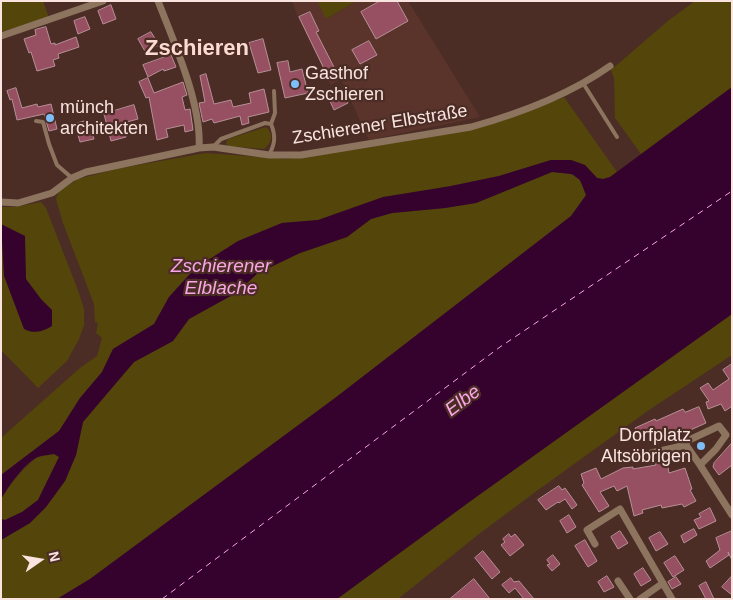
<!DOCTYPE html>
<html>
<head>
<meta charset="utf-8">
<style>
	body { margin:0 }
	#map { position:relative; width:733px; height:600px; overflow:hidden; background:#4b2d25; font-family:Helvetica,sans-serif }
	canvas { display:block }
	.frame { position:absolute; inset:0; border:2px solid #f9e4df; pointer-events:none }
	.north { position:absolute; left:15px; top:535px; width:50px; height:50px; -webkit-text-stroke:4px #4b2d25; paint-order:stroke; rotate:77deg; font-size:14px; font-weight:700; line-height:20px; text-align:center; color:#f9e4df }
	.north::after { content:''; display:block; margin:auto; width:18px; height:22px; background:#f9e4df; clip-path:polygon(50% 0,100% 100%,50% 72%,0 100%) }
</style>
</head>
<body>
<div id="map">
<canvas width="733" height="600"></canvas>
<div class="frame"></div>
<div class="north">N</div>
</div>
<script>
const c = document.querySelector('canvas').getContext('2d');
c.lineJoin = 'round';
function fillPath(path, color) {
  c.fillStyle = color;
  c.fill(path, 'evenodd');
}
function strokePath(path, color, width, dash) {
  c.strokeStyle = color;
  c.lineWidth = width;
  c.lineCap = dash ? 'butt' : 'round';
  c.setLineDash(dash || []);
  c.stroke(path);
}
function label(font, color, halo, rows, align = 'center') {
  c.font = font + ' Helvetica,sans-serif';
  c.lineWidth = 4.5;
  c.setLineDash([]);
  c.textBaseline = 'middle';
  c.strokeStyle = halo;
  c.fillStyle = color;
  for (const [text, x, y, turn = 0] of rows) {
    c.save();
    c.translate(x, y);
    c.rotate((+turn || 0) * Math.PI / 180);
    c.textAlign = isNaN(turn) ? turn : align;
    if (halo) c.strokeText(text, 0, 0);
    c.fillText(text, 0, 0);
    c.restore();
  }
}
fillPath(new Path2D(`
	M292 1H317L327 19 357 1H408L480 117 369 140 341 79 331 85 298 17Z`), '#5a342b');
fillPath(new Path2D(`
	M1 1H43L49 18 1 32Z
	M317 1H357L326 19Z
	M695 1H732V87L641 154 615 118 614 78 611 70 669 20Z
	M564 97 617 172 610 177 603 179 597 178 585 165 571 160H551L499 176 451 186 318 220 282 223 239 241 205 262 189 275 169 297 154 324 113 349 102 372 80 398 59 431 1 475V438L80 368 97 356 102 338 96 333 98 323 95 322 94 304 63 223 56 199 59 191 78 179 116 169 206 153 287 159 369 147 471 130 518 115Z
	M266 127C274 134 272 143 264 149L228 146 226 143 228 139Z
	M552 172C572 174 580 173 587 195L571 216 335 398 90 579 57 599H1V540L30 523 46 507 65 481 76 455 83 422 102 399 134 362 173 341 189 319 236 293 258 273 300 253 347 237 371 219 392 213 445 208 476 203Z
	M41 202 46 208 79 293 84 309V325L79 339 67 361 38 388 1 350V207H15Z
	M732 314V355L649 410 538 490 479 534 398 599H337L472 500Z
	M54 454 59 457 38 500 22 512 5 520 1 519V499L11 484 23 470 37 457Z`), '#54450a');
fillPath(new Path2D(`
	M732 87V314L472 500 337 599H57L90 579 335 398 571 216 586 195 580 180 572 174 552 172 476 203 445 208 392 213 371 219 347 237 300 253 258 273 236 293 189 319 173 341 134 362 83 422 76 455 65 481 46 507 30 523 1 540V519L5 520 22 512 38 500 59 457 54 454C49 455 43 455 38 457 24 463 9 486 1 499V475L59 431 80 398 102 372 113 349 154 324 169 297 189 275 205 262 238 241 282 223 318 220 383 197 451 186 499 176 551 160H571L585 165 597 178 603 179 610 177Z
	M1 224 25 236 26 279 41 299 52 310V326C42 332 34 334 24 329L4 276Z`), '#34022d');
strokePath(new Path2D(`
	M162 599 500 347 732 191`), '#faa6e6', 1, [6, 5]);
const building = new Path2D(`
	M380 1H397L408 21 376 39 361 12Z
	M111 5 116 19 103 24 98 11Z
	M310 12 319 31 316 32 338 75 329 79 299 17Z
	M85 17 90 29 78 34 74 21Z
	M46 27 51 44 55 43V45L76 37 79 47 58 54 59 58 53 60 55 66 37 71 31 52 29 53 24 39 36 35 35 30Z
	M151 32 159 45 146 53 138 39Z
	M263 39 271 70 258 73 249 43Z
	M369 41 377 55 360 64 352 50Z
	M171 55 176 67 164 71 163 69 148 77 143 65Z
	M288 61 290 72 302 69 308 93 285 98 277 63Z
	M206 74 214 104 231 100 233 107 251 103 249 93 264 89 269 112 248 117 249 123 242 125 240 116 214 123 212 119 203 122 199 103 205 102 200 76Z
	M148 78 154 93 183 82 187 95 182 97 185 110 190 109 193 130 185 132 184 125 166 129 168 137 157 140 149 97 146 98 139 82Z
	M16 88 22 108 37 104 38 107 51 104 57 129 49 131 44 114 17 120 12 99 10 100 7 91Z
	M341 91 348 103 334 110 328 97Z
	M134 105 138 119 123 123 126 137 111 141 104 114Z
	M89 120 94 139 80 142 75 124Z
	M732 364V406L725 411 721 404 708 409 706 402 709 401 700 388 708 383 713 390 729 379 723 370Z
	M699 407 706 423 666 441 665 440 658 443 650 430 639 435 635 428 655 419 656 421 683 409 685 412Z
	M732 443V465L719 475 713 467 714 463Z
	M667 461 669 473 685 468 692 489 690 490 696 501 684 507 682 504 662 508 661 505 642 510 643 513 634 516 627 486 617 491 614 486 600 492 609 506 599 512 582 485 584 483 581 474 596 468 601 479 623 468 633 467V469L656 465 655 463Z
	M559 486 562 490 565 488 577 505 572 509 565 499 559 503 558 502 546 510 538 500Z
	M710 508 716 521 699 529 694 520 701 517 699 514Z
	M569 515 576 527 567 533 560 521Z
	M694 529 697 535 684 543 681 536Z
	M620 531 628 543 618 549 611 537Z
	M732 531V560L728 552 729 555 710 568 706 561 720 550 716 538Z
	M660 532 668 544 656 551 649 538Z
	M509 534 511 537 515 534 524 545 510 556 501 545 505 542 503 539Z
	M585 540 597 561 588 567 575 546Z
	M483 551 500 572 492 579 475 558Z
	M553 555 560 564 552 571 547 565 550 564 547 560Z
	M675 556 684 570 673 577 664 563Z
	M643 568 651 580 641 586 634 574Z
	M607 576 614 587 604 592 598 582Z
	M732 576V595L722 587Z
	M676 577 681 584 672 589 668 582Z
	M511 578 514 582 519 581 534 599H524L515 588 509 593 502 585Z
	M474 579 490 599H450Z
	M706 582 714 599H706L699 586Z`);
fillPath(building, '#975062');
strokePath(building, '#b68f97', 1);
strokePath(new Path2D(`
	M583 83 617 137
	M36 121 43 122 49 144 57 165 72 178
	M271 124 275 113 274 91
	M213 147 221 139 265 123 271 124C276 136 275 144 269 155`), '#8c745f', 4);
strokePath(new Path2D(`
	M158 1C174 42 202 105 199 148
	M1 36 103 1
	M1 202 18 203 52 193 72 178 86 172 199 148 213 147 269 155H301L471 127C518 114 569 95 610 66
	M618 458 634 457 686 445 687 441 719 426 726 435 716 449 700 465 686 445
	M700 465 732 515
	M595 544 587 530 620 509 672 599
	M618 581 630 599
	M640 599 663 583`), '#8c745f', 7);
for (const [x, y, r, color] of [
	[295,84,5,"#7dbef9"],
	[50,118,5,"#7dbef9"],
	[701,446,5,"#7dbef9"]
]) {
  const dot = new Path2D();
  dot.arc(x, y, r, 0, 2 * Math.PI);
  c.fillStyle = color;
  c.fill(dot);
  strokePath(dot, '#4b2d25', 2);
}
label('18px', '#f9e4df', '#4b2d25', [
	["Gasthof",305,74],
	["Zschieren",305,95],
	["münch",60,108],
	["architekten",60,129],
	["Dorfplatz",691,436,"right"],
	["Altsöbrigen",691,457,"right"]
], 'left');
label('18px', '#f9e4df', '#4b2d25', [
	["Zschierener Elbstraße",380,125,-9]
]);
label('italic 19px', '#faa6e6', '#4b2d25', [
	["Zschierener",221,267],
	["Elblache",221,289],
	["Elbe",463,401,-37]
]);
label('bold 22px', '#fbdbd2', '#4b2d25', [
	["Zschieren",197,49]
]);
</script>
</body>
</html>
